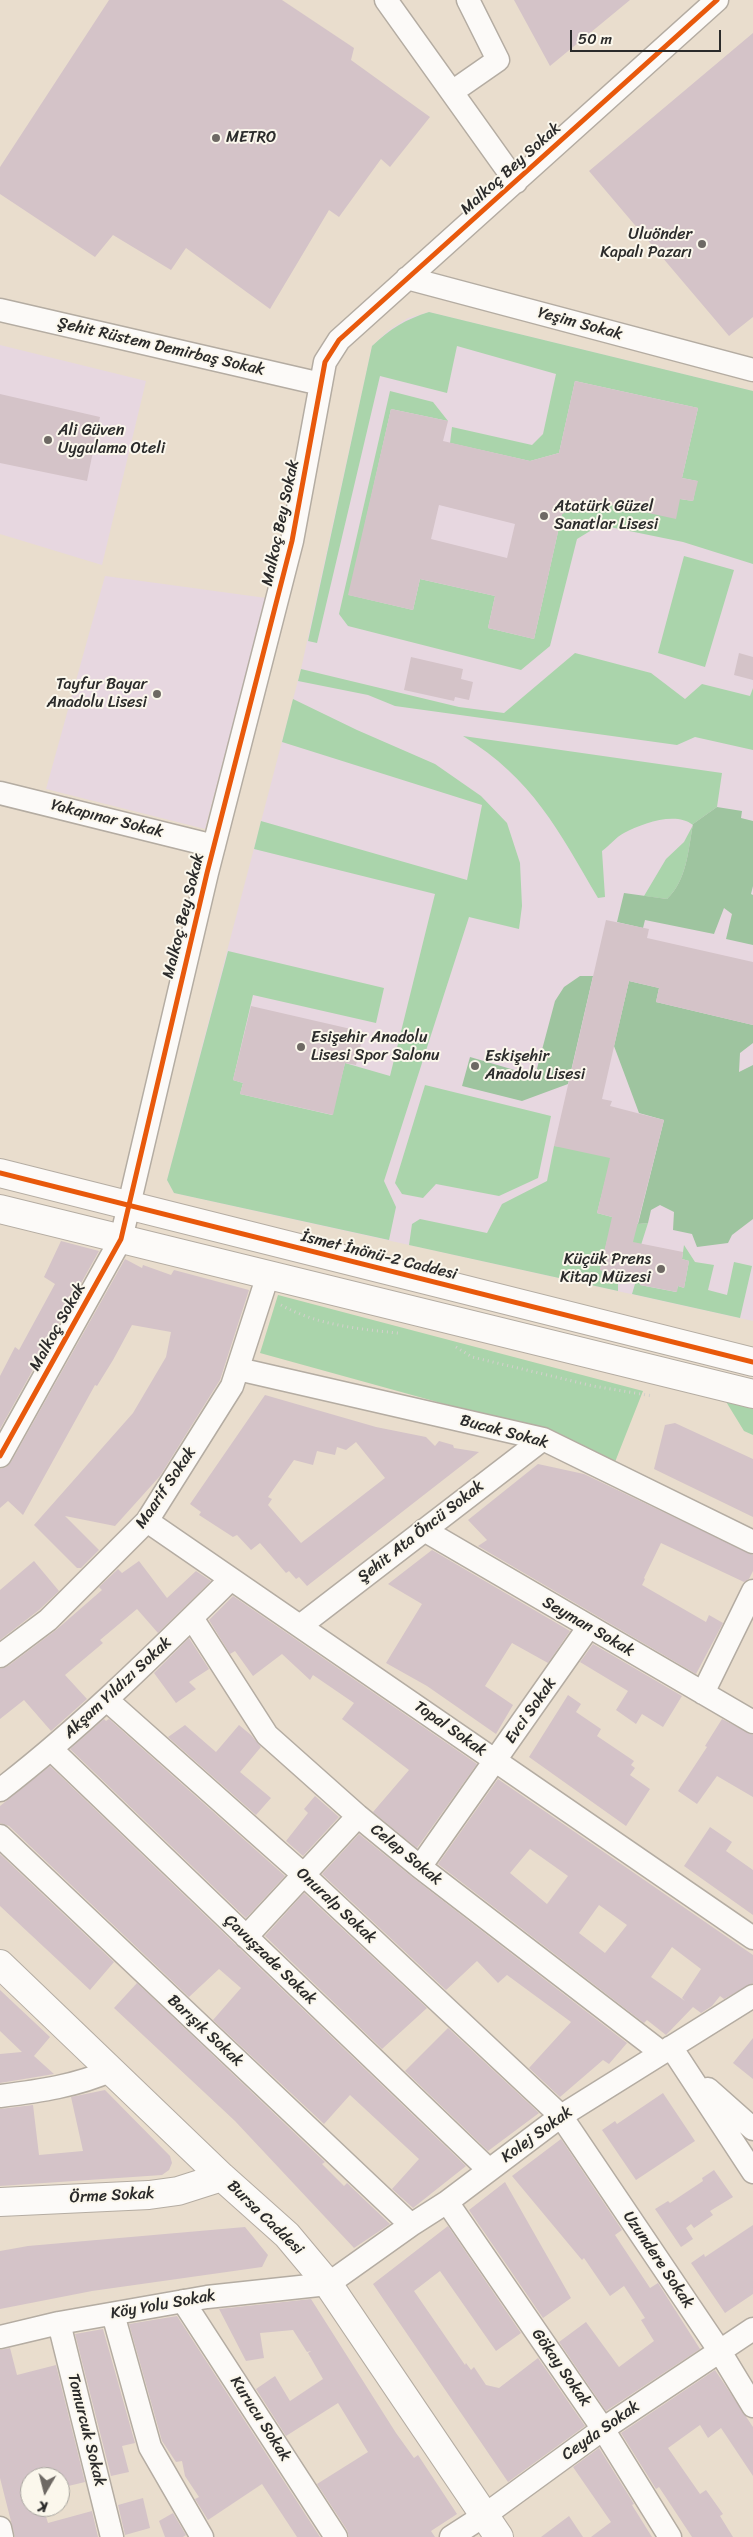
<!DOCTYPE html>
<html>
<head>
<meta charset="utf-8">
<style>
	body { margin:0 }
	#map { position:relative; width:753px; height:2537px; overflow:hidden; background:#e9ddcd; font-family:Sriracha,sans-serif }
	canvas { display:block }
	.north { position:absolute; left:20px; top:2467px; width:50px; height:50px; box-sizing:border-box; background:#fbf7ec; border:1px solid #a8a59f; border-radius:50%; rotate:188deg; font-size:14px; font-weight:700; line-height:20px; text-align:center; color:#2b2b2b }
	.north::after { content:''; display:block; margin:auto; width:18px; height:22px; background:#6e6964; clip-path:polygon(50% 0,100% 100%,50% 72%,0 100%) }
	.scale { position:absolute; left:570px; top:30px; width:151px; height:22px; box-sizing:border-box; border:2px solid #2b2b2b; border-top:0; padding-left:6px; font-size:15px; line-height:18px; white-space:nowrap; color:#2b2b2b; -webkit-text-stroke:4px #fbf7ec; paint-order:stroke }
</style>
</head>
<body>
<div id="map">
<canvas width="753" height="2537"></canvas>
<div class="north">K</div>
<div class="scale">50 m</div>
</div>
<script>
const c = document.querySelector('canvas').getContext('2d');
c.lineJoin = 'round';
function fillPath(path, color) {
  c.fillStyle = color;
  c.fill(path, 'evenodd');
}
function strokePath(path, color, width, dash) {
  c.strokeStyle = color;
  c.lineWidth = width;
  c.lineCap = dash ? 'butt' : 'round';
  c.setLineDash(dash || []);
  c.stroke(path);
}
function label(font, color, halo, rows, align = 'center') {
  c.font = font + ' Sriracha,sans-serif';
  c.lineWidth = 4;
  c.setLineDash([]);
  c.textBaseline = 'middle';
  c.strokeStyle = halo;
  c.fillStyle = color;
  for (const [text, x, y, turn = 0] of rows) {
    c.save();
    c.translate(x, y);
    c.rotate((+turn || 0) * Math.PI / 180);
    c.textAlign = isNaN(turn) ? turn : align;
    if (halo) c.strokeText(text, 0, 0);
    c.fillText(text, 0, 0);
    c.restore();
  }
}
fillPath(new Path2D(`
	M429 312 753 391V1321L174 1193 167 1180 301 669 372 346 389 330 408 318Z
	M0 345 146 381 102 565 0 534Z
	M105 576 266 598 205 829 46 789Z`), '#e7d7e0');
fillPath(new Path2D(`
	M429 312 753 391V564L683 542 600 525 577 539 550 646 521 670 348 626 339 614 390 391 433 402 448 421 391 409 349 595 413 610 420 579 495 596 488 628 534 639 562 514 589 500 680 499 693 501 697 481 682 478 698 408 575 381 559 453 530 461 450 443 452 427 532 445 543 434 556 374 457 346 447 393 380 376 317 643 308 641 372 346C390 329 406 319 429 312Z
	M684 556 734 570 705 667 658 653Z
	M575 653 651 673 685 699 702 684 750 696 753 688V750L695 737 677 745 395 706 368 695 298 681 301 669 459 707 504 713Z
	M293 699 357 730 435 764 481 796 507 823 520 863 522 906 519 929 469 917 384 1181 396 1207 389 1240 174 1193 167 1180 228 951 384 988 376 1023 253 995 233 1080 243 1083 240 1094 332 1115 345 1063 390 1076 435 894 254 849 261 821 467 880 482 805 282 742Z
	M463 736 722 773 717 807 693 824C688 851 687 880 667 899L644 896 666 859 684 842 693 825C675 811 642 824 624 833 616 837 609 846 602 851L605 897 598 898C558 830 533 779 463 736Z
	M425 1085 551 1116 538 1178 499 1196 436 1184 423 1198 402 1194 395 1183Z
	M554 1146 613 1150 597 1213 638 1224 648 1223 641 1245 607 1241 600 1270 618 1274V1291L409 1245 412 1224 420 1219 487 1233 502 1204 547 1181Z
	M684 1245 695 1262 714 1265 708 1290 727 1295 734 1262 752 1266 740 1318 632 1294 635 1284 641 1278 640 1285 676 1292 678 1286 684 1288 689 1261 682 1259Z
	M278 1295 643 1391 615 1462 488 1416 260 1353Z
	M725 1400 753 1408V1435L744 1431Z`), '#aad4ab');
fillPath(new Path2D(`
	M717 807 742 811 741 818 753 821V886L751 894 753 895V945L726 939 732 914 724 908 714 934 645 920 643 928 617 922 624 893 667 899C687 880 688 851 693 824Z
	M580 976H593L568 1084 522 1101 462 1086 470 1057 535 1076 555 1001 564 987Z
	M629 981 659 988 656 1002 753 1025V1043L740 1053 739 1072 753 1065V1219L732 1235 728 1243 697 1247 692 1234 673 1230 674 1212 660 1205 651 1210 648 1223 638 1224 664 1120 639 1113 614 1046Z`), '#9ec49f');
fillPath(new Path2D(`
	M109 0H282L354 48 351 60 430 117 390 167 381 159 339 217 329 210 270 309 186 248 171 270 113 235 95 257 0 194V167Z
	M514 0H630L550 66Z
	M753 33V317L729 336 589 171Z
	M575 381 698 408 682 478 698 481 693 501 680 499 676 519 589 500 562 514 534 639 488 628 495 596 420 579 413 610 348 595 391 409 448 421 443 441 530 461 559 453ZM439 505 515 524 507 558 431 539Z
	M0 394 100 417 87 481 0 463Z
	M739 653 753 657V680L734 675Z
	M411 657 463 669 461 679 473 682 469 700 455 697 454 701 404 690Z
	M606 920 649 929 647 938 753 962V1025L656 1002 659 988 629 981 602 1099 612 1101 610 1106 664 1120 633 1242 683 1252 682 1259 689 1261 684 1288 678 1286 677 1292 640 1285 641 1280 600 1270 612 1217 597 1213 610 1158 554 1146Z
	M251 1006 364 1032 356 1065 345 1063 333 1115 240 1094 243 1083 233 1080Z
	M61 1241 99 1251 0 1429V1376L15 1347 19 1350 55 1284 44 1277Z
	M125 1259 142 1268 143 1265 171 1275 174 1270 249 1290 220 1380 160 1476 115 1526 65 1516 99 1550 81 1568H77L34 1525 133 1413 166 1357 171 1332 132 1325 113 1360 97 1386 95 1385 23 1515 8 1501 0 1508V1469L6 1467 11 1462Z
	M265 1395 376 1427 426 1437 435 1446 439 1441 453 1445 454 1448 479 1452 307 1586 299 1577 296 1579 289 1571 286 1573 260 1543 251 1550 237 1535 233 1537 199 1515 201 1512 190 1504ZM356 1442 385 1478 301 1543 268 1505 272 1499 268 1497 294 1460 313 1465 317 1451 335 1455 337 1447 346 1450Z
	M675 1423 753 1459V1517L654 1469 665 1425Z
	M538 1464 584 1474 753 1555V1571L749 1579 744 1582 661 1543 644 1578 645 1579 642 1585 706 1622 709 1615 723 1623 696 1674 478 1546 487 1540 468 1520Z
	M432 1550 570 1631 548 1663 512 1643 485 1686 513 1705 496 1734 427 1686 386 1663 422 1604 388 1584Z
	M34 1561 59 1591 39 1610 0 1640V1590Z
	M139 1561 167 1598 196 1571 211 1581 158 1633 137 1609 100 1640 103 1643 65 1675 87 1699 51 1731 24 1700 0 1719V1669L8 1666 56 1630 102 1590 99 1587 118 1569 122 1573Z
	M233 1596 477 1764 417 1848 373 1812 409 1770 342 1719 354 1703 313 1675 310 1680 282 1654 253 1676 235 1651 230 1654 209 1620Z
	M189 1638 209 1669 189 1682 196 1689 176 1703 154 1673Z
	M593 1644 682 1696 663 1727 642 1714 636 1724 616 1710 628 1691 580 1662Z
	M568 1695 581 1704 576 1712 601 1729 597 1736 634 1761 631 1765 635 1768 630 1775 650 1789 626 1826 529 1757Z
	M104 1719 106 1721 109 1719 285 1876 246 1918 70 1749Z
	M722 1719 753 1735V1797L717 1776 697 1804 678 1791 707 1747 705 1746Z
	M185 1725 216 1752 239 1725 251 1735 261 1747 240 1772 271 1798 256 1815 168 1737Z
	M50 1766 237 1946 466 2166 413 2208 392 2189 419 2159 350 2095 324 2124 213 2020 241 1988 219 1969 189 1997 9 1826 0 1823V1806Z
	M498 1779 753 1955V1983L724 1999 720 1996 712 2006 701 2013 693 2007 666 2035 647 2020 644 2023 438 1864ZM530 1849 568 1876 547 1904 510 1873ZM599 1905 627 1925 605 1953 579 1933ZM672 1947 701 1969 682 1998 685 2001 651 1977Z
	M315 1796 339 1817 303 1856 286 1841 308 1813 304 1809Z
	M710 1827 732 1842 726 1851 753 1870V1915L684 1866Z
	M359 1834 412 1877 627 2043 609 2064 603 2060 560 2097 529 2068 571 2022 507 1975 498 1983 477 1961 446 1990 322 1874Z
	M0 1854 114 1962 90 1990 0 1906Z
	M304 1893 427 2008 382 2049 265 1936Z
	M137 1983 325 2162 322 2164 344 2186 347 2183 390 2224 354 2248 235 2121 114 2008Z
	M0 1990 50 2037 34 2056 54 2074 0 2083V2054L22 2052 0 2031Z
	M448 2028 539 2113 488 2151 405 2071Z
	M753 2038V2079L733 2063Z
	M105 2090 170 2156 172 2163 169 2170 162 2175 0 2186V2109L33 2105 39 2155 83 2151 71 2097Z
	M663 2093 695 2141 636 2180 602 2130 615 2121 617 2124Z
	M561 2139 622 2230 615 2235 650 2288 658 2283 700 2349 606 2411 559 2342 586 2322 619 2367 654 2341 641 2320 645 2318 624 2286 610 2296 584 2258 582 2260 512 2176Z
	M714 2170 733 2197 710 2211 713 2215 694 2228 691 2224 686 2228 693 2239 681 2247 655 2209 668 2201 670 2203 703 2181 702 2178Z
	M505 2182 571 2298 543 2318 469 2210Z
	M753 2225V2294L725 2313 691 2263 704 2254 705 2257Z
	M448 2226 521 2333 496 2351 440 2271 414 2291 465 2365 466 2363 471 2370 474 2367 486 2385 499 2388 538 2358 585 2426 508 2482 373 2284Z
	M245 2227 268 2255 262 2267 92 2291 0 2309V2251L28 2246Z
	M311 2299 396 2433 414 2458 418 2455 457 2514 431 2531 435 2537H349L347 2530 317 2484 368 2452 338 2403 286 2436 256 2389 275 2376 290 2401 323 2379 308 2353 311 2351 307 2352 293 2330 260 2333 264 2358 246 2361 219 2309Z
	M177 2316 320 2537H297L262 2484 208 2520 195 2499 199 2497 185 2476 182 2461 176 2462 162 2441 129 2324Z
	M103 2329 135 2443 122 2446 129 2472 111 2476 75 2334Z
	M10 2348 17 2375 56 2365 85 2482 60 2488V2477H30V2507H43L48 2523 92 2511 98 2537H15L0 2478V2350Z
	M715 2370 753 2427V2476L721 2428 708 2438 700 2425 668 2448 700 2494 706 2490 723 2514 720 2516 733 2537H692L659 2487 656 2489 621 2433Z
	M599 2448 634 2504 632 2505 652 2537H591L611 2522 573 2467Z
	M143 2498 150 2528 125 2535 118 2505Z
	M173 2513 186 2535 183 2537H165L159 2521Z
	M569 2516 583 2537H541Z`), '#d4c3c8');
const minor = new Path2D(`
	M386 0 516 182
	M452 92 498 60 468 0
	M407 278 753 370
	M0 310 321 384
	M0 793 214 846
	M238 1369 543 1439 753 1542
	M0 1456 121 1239 207 873 292 541 325 362 339 340 717 0
	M147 1521 753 1938
	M424 1530 753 1722
	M192 1618 267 1735 358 1816 420 1867 662 2053
	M300 1626 543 1439
	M0 1656 48 1620 147 1521 232 1386 268 1275
	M703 1693 753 1591
	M107 1700 305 1876 561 2116 719 2350 753 2406
	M52 1750 489 2170
	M0 1790C83 1726 156 1653 231 1579
	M0 1836 411 2225
	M420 1867 588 1628
	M246 1937 358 1816
	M671 2047 753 2172
	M708 2089 753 2129
	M0 2096C40 2091 76 2086 112 2070
	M447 2202 603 2429 670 2537
	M183 2301 336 2537
	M113 2314 150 2447 202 2537
	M59 2323 112 2537
	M0 2337 59 2323 207 2297 328 2284 411 2225 447 2202 561 2116 753 1996
	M0 2528 2 2537
	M451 2537 485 2515 603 2429 753 2329`);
const major = new Path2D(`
	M0 1173 753 1362
	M0 1209 753 1394
	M0 1964 222 2177 287 2235 328 2284 499 2537
	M0 2202 149 2195 178 2191 222 2177`);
strokePath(minor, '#b4aca2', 25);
strokePath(major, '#b4aca2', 30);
strokePath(new Path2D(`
	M281 1305C317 1325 358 1329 398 1333
	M456 1347 472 1357 593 1386 653 1396`), '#d3d0cc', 3, [1, 4]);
strokePath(minor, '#fcfaf8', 22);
strokePath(major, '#fcfaf8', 28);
strokePath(new Path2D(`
	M0 1173 753 1362
	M0 1456 121 1239 207 873 292 541 325 362 339 340 717 0`), '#e8590c', 5);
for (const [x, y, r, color] of [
	[216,138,5,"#6e6964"],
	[702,244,5,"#6e6964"],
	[48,440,5,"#6e6964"],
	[544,516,5,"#6e6964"],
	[157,694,5,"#6e6964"],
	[301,1047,5,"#6e6964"],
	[475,1066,5,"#6e6964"],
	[661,1269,5,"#6e6964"]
]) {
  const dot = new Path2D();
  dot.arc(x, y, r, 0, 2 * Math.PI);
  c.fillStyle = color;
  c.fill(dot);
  strokePath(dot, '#fbf7ec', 2);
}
label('16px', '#2b2b2b', '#fbf7ec', [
	["METRO",226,138],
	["Uluönder",692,235,"right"],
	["Kapalı Pazarı",692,253,"right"],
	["Ali Güven",58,431],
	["Uygulama Oteli",58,449],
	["Atatürk Güzel",554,507],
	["Sanatlar Lisesi",554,525],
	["Tayfur Bayar",147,685,"right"],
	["Anadolu Lisesi",147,703,"right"],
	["Esişehir Anadolu",311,1038],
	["Lisesi Spor Salonu",311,1056],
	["Eskişehir",485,1057],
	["Anadolu Lisesi",485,1075],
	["Küçük Prens",651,1260,"right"],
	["Kitap Müzesi",651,1278,"right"]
], 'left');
label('16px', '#2b2b2b', '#fbf7ec', [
	["Malkoç Bey Sokak",511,169,-42],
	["Yeşim Sokak",580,324,15],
	["Şehit Rüstem Demirbaş Sokak",161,347,13],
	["Malkoç Bey Sokak",281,523,-78],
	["Yakapınar Sokak",107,819,14],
	["Malkoç Bey Sokak",184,916,-76],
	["İsmet İnönü-2 Caddesi",379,1256,14],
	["Malkoç Sokak",58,1327,-61],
	["Bucak Sokak",504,1432,15],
	["Maarif Sokak",166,1488,-56],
	["Şehit Ata Öncü Sokak",421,1532,-38],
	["Seyman Sokak",588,1627,30],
	["Akşam Yıldızı Sokak",118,1688,-43],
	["Evci Sokak",531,1711,-55],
	["Topal Sokak",450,1729,35],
	["Celep Sokak",406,1855,39],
	["Onuralp Sokak",336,1906,43],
	["Çavuşzade Sokak",270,1960,44],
	["Barışık Sokak",205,2031,43],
	["Kolej Sokak",537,2135,-36],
	["Örme Sokak",112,2196,-3],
	["Bursa Caddesi",265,2218,44],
	["Uzundere Sokak",658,2260,56],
	["Köy Yolu Sokak",163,2305,-10],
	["Gökay Sokak",561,2368,55],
	["Kurucu Sokak",260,2419,57],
	["Tomurcuk Sokak",86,2430,76],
	["Ceyda Sokak",601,2431,-35]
]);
</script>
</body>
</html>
